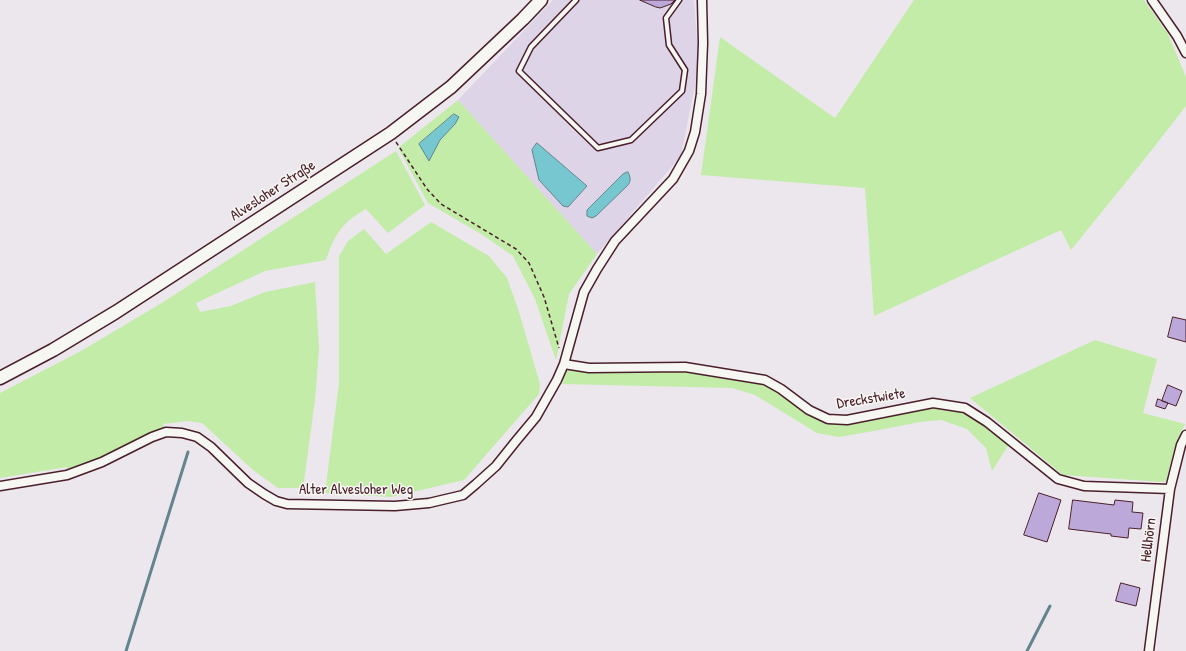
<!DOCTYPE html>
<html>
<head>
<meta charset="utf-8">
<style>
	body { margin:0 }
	canvas { display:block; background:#ebe7ed }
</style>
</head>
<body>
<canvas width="1186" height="651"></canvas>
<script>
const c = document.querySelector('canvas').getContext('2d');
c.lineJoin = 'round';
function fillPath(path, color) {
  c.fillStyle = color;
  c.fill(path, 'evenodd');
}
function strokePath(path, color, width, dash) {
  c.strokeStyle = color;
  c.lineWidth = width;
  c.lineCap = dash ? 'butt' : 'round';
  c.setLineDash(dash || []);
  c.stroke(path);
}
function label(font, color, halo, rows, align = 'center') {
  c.font = font + ' "Patrick Hand",sans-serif';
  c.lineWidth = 3;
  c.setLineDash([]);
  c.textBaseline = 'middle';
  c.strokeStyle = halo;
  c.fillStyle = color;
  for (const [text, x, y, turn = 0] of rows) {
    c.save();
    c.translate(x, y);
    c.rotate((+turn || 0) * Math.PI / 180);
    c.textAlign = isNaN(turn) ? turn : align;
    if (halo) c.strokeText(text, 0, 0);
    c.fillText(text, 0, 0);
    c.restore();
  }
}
fillPath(new Path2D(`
	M553 0H694L699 65 681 156 597 254 458 100Z`), '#ddd4e7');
fillPath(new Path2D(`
	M914 0H1144L1168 34 1186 77V106L1143 161 1071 250 1061 230 874 316 865 188 701 175 720 37 835 118Z
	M458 100 597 254 569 294 556 360 535 299 513 256 481 234 428 203 398 148Z
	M396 151 425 205 388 233 366 209C342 223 335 233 326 260L265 271 196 303 200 312 231 306 265 292 315 282 319 348 315 400 303 488H278L253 470 202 423 187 421 163 424 166 432 67 475V467L0 478V393L81 351 160 304Z
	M431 222 489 256 507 278 519 312 540 384 539 394 464 480 391 497 325 493 339 383V256L348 241 364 229 386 254Z
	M1095 340 1157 359 1143 413 1185 424 1176 444 1166 481 1162 482 1063 475 970 398Z
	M568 366 685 370 764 381 829 421 935 405H955L981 419 1009 444 992 471 986 448 967 429 941 420 920 422 874 431 839 437 817 433 755 395 732 388 562 384Z`), '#c2eca8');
const water = new Path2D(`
	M454 114 459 117 455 124 440 140 429 161 419 144Z
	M537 143 587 186 568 207 563 206 539 180 532 150Z
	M628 172C631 178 631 182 627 186L596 216 592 218 587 216V210L623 174Z`);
fillPath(water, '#76c7d0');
strokePath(water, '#64848e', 1);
strokePath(new Path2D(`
	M126 651 188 452
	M1027 651 1050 606`), '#64848e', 3);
const building = new Path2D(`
	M640 0H675L671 4 660 8 656 7Z
	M1173 317 1186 320V342L1168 337Z
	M1168 385 1182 391 1176 406 1162 401Z
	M1158 399 1168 403 1165 409 1156 406Z
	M1039 493 1061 500 1047 542 1024 535Z
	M1073 500 1114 505 1115 500 1133 502 1132 512 1143 513 1141 529 1129 528 1128 538 1111 536V534L1069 529Z
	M1121 583 1140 588 1136 606 1116 601Z`);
fillPath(building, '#bda9d9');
strokePath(building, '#4a1f2b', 1);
const service = new Path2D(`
	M576 0 531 47 519 71 598 148 631 140 682 91 685 70 669 45 666 18 679 0`);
const minor = new Path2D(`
	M1152 0 1177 36 1186 53
	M564 364 589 368 685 367 765 380 781 389 809 410 828 419 847 420 933 403 965 408 987 422 1058 479 1084 486 1170 489
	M0 486 67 475 102 462 152 437 166 432 182 433 197 437 211 447 248 483 264 494 276 501 287 504 395 506 429 503 463 495 476 484 496 466 516 441 536 417 557 380 564 364 584 292 597 269 615 241 673 179 689 151 695 132 701 94 703 43 702 0
	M1149 651 1170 489 1181 445 1186 435`);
const secondary = new Path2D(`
	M0 378 53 350 116 312 391 133 451 87 523 19 541 0`);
strokePath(service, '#4a1f2b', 7);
strokePath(minor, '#4a1f2b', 11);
strokePath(secondary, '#4a1f2b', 15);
strokePath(new Path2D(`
	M396 142 427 189 441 204 516 249 529 263 544 297 559 348`), '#4a1f2b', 1.5, [4, 3]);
strokePath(service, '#f6f6f2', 4);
strokePath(minor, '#f6f6f2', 8);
strokePath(secondary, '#f6f6f2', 12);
label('15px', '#4a1f2b', '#f6f6f2', [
	["Alvesloher Straße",273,191,-33],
	["Dreckstwiete",871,399,-9],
	["Alter Alvesloher Weg",356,490],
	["Hellhörn",1149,540,-83]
]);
</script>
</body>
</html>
